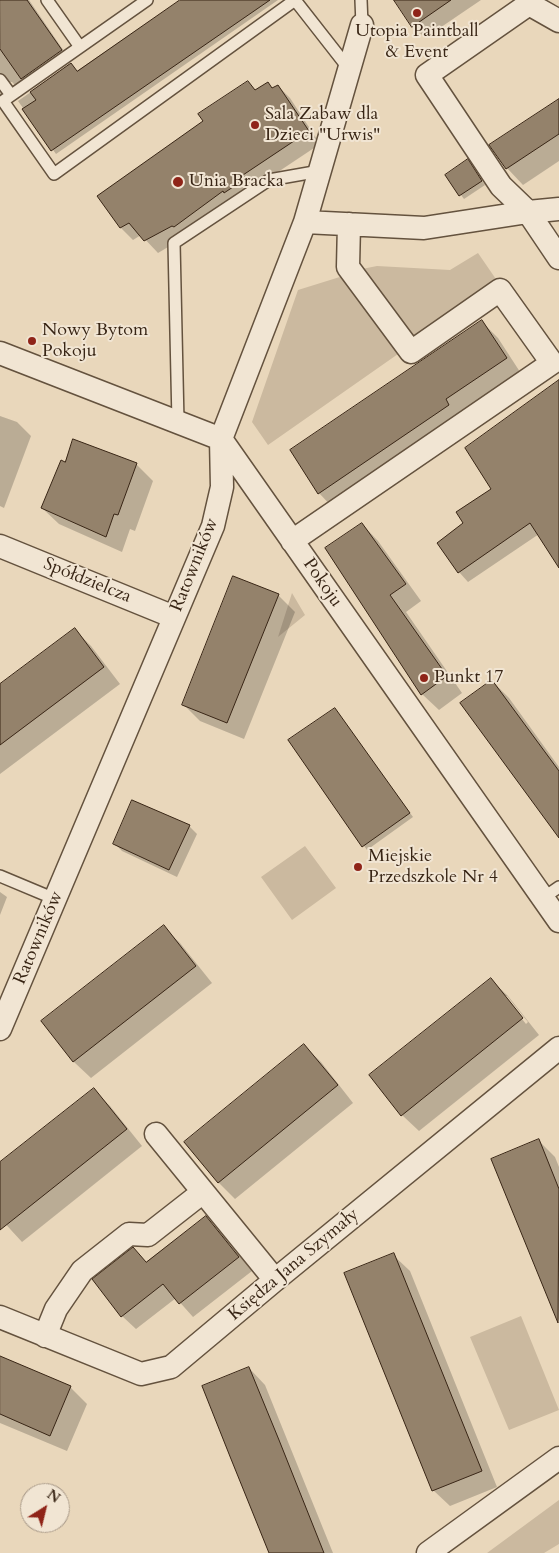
<!DOCTYPE html>
<html>
<head>
<meta charset="utf-8">
<style>
	body { margin:0 }
	#map { position:relative; width:559px; height:1553px; overflow:hidden; background:#e9d7bb; font-family:Cardo,serif }
	canvas { display:block }
	.north { position:absolute; left:20px; top:1483px; width:50px; height:50px; box-sizing:border-box; background:#f1e5d3; border:1px solid #a79887; border-radius:50%; rotate:36deg; font-size:14px; font-weight:700; line-height:20px; text-align:center; color:#382515 }
	.north::after { content:''; display:block; margin:auto; width:18px; height:22px; background:#8f2418; clip-path:polygon(50% 0,100% 100%,50% 72%,0 100%) }
</style>
</head>
<body>
<div id="map">
<canvas width="559" height="1553"></canvas>
<div class="north">N</div>
</div>
<script>
const c = document.querySelector('canvas').getContext('2d');
c.lineJoin = 'round';
function fillPath(path, color) {
  c.fillStyle = color;
  c.fill(path, 'evenodd');
}
function strokePath(path, color, width, dash) {
  c.strokeStyle = color;
  c.lineWidth = width;
  c.lineCap = dash ? 'butt' : 'round';
  c.setLineDash(dash || []);
  c.stroke(path);
}
function label(font, color, halo, rows, align = 'center') {
  c.font = font + ' Cardo,serif';
  c.lineWidth = 4;
  c.setLineDash([]);
  c.textBaseline = 'middle';
  c.strokeStyle = halo;
  c.fillStyle = color;
  for (const [text, x, y, turn = 0] of rows) {
    c.save();
    c.translate(x, y);
    c.rotate((+turn || 0) * Math.PI / 180);
    c.textAlign = isNaN(turn) ? turn : align;
    if (halo) c.strokeText(text, 0, 0);
    c.fillText(text, 0, 0);
    c.restore();
  }
}
fillPath(new Path2D(`
	M478 253 500 285 412 345 357 270 377 266 450 270Z
	M343 276 398 354 268 445 252 422 298 290Z
	M292 593 305 615 278 637Z
	M305 846 336 888 292 920 261 877Z
	M521 1316 559 1410 509 1430 470 1337Z
	M559 1500V1544L544 1553H487Z`), '#cbb99f');
fillPath(new Path2D(`
	M0 0H29L70 60 23 93 12 82H5L1 91 7 100 0 105Z
	M182 0H278L56 154 18 101 71 64 77 72Z
	M395 0H481L425 38 413 26Z
	M248 82 256 91 268 84 273 89 278 86 290 98 320 144 254 188 185 237 158 253 141 235 133 240 121 228 98 196 205 121Z
	M559 100V161L523 185 507 168Z
	M471 165 485 185 464 199 446 175Z
	M482 322 498 338 522 375 335 510 319 493Z
	M559 382V566L539 534 468 582 459 572 465 524 493 489Z
	M0 416 17 422 31 436 4 508 0 506Z
	M66 464H136L153 481 135 531 130 529 122 552 59 524 42 508Z
	M362 524 378 541 421 601 406 612 462 693 439 710 422 694Z
	M278 595 295 612 244 739 200 721 184 705Z
	M75 630 91 646 120 684 0 774V686Z
	M492 681 509 698 559 767V832Z
	M335 709 413 817 367 850 290 740Z
	M189 826 197 834 177 877 122 851 114 843Z
	M0 892 7 897 0 915Z
	M163 927 180 943 212 983 91 1078 74 1062 43 1022Z
	M491 980 508 996 539 1035 419 1131 402 1115ZM504 996H507L528 1022 526 1024Z
	M304 1046 321 1062 353 1103 235 1199 218 1182Z
	M93 1089 110 1106 142 1146 22 1242 0 1218V1164Z
	M539 1141 555 1157 559 1167V1321L493 1160Z
	M206 1217 219 1231 252 1271 193 1317 176 1298 136 1329 122 1316 133 1249 147 1263Z
	M393 1255 410 1271 497 1487 450 1506 433 1490Z
	M0 1358 70 1387 87 1404 67 1451 0 1423Z
	M249 1368 265 1385 333 1553H270Z`), '#0003');
const building = new Path2D(`
	M0 0H27L62 50 21 79 0 49Z
	M180 0H270L51 151 22 109 36 100 30 92 71 63 77 71Z
	M394 0H451L412 27Z
	M248 81 255 90 268 82 272 88 278 85 309 131 243 175 245 179 224 193 223 191 174 227 172 226 144 241 129 223 120 228 97 196 203 121 198 114Z
	M559 99V134L506 169 489 145Z
	M468 159 482 181 459 196 445 175Z
	M482 320 507 358 446 399 449 405 318 494 290 450Z
	M559 380V568L530 523 458 573 437 543 463 523 456 512 491 489 465 448Z
	M73 439 137 463 118 515 114 514 106 537 41 508 61 460 65 462Z
	M362 523 406 584 390 595 447 676 421 695 325 548Z
	M233 576 279 594 227 723 182 705Z
	M75 628 104 667 0 745V684Z
	M492 680 559 771V838L460 703Z
	M335 708 410 813 362 847 288 740Z
	M132 800 190 825 169 870 113 844Z
	M164 925 196 966 73 1062 41 1021Z
	M491 978 523 1018 401 1116 369 1075Z
	M304 1044 338 1085 218 1183 184 1142Z
	M94 1088 127 1129 0 1230V1162Z
	M539 1139 559 1189 558 1323 491 1159Z
	M206 1216 239 1257 179 1304 163 1284 121 1317 92 1279 133 1247 146 1262Z
	M394 1253 482 1471 432 1491 344 1273Z
	M0 1356 71 1386 50 1436 0 1414Z
	M249 1367 279 1440 324 1553H269L231 1459 202 1386Z`);
fillPath(building, '#94826b');
strokePath(building, '#382515', 1);
const lane = new Path2D(`
	M47 0 80 47
	M147 0 3 101 54 174 295 0
	M295 0 349 69
	M361 0 362 25
	M0 80 11 95
	M178 422 174 243 269 180 320 171
	M0 876 55 899
	M543 898 559 887`);
const street = new Path2D(`
	M559 21 529 4 427 75 501 186 528 212 559 209
	M305 222 424 228 528 212 559 258
	M0 353 221 439 559 921
	M292 541 552 363 500 290 411 352 348 267 349 224
	M0 546 174 617
	M0 1029 213 526 222 487 221 439 305 222 362 25
	M156 1134 275 1280
	M0 1317 141 1374 171 1367 275 1280 559 1048
	M45 1336 56 1309 82 1271 129 1234 148 1235 203 1192
	M428 1553 559 1458`);
strokePath(lane, '#64523e', 14);
strokePath(street, '#64523e', 25);
strokePath(lane, '#f1e5d3', 11);
strokePath(street, '#f1e5d3', 22);
for (const [x, y, r, color] of [
	[417,13,5,"#8f2418"],
	[255,125,5,"#8f2418"],
	[178,182,6,"#8f2418"],
	[32,341,5,"#8f2418"],
	[424,678,5,"#8f2418"],
	[358,867,5,"#8f2418"]
]) {
  const dot = new Path2D();
  dot.arc(x, y, r, 0, 2 * Math.PI);
  c.fillStyle = color;
  c.fill(dot);
  strokePath(dot, '#f1e5d3', 2);
}
label('18px', '#382515', '#f1e5d3', [
	["Utopia Paintball",417,32,"center"],
	["& Event",417,53,"center"],
	["Sala Zabaw dla",265,115],
	["Dzieci \"Urwis\"",265,136],
	["Unia Bracka",189,182],
	["Nowy Bytom",42,331],
	["Pokoju",42,352],
	["Punkt 17",434,678],
	["Miejskie",368,857],
	["Przedszkole Nr 4",368,878]
], 'left');
label('18px', '#382515', '#f1e5d3', [
	["Ratowników",195,565,-68],
	["Spółdzielcza",87,581,22],
	["Pokoju",322,583,55],
	["Ratowników",39,938,-67],
	["Księdza Jana Szymały",294,1265,-40]
]);
</script>
</body>
</html>
